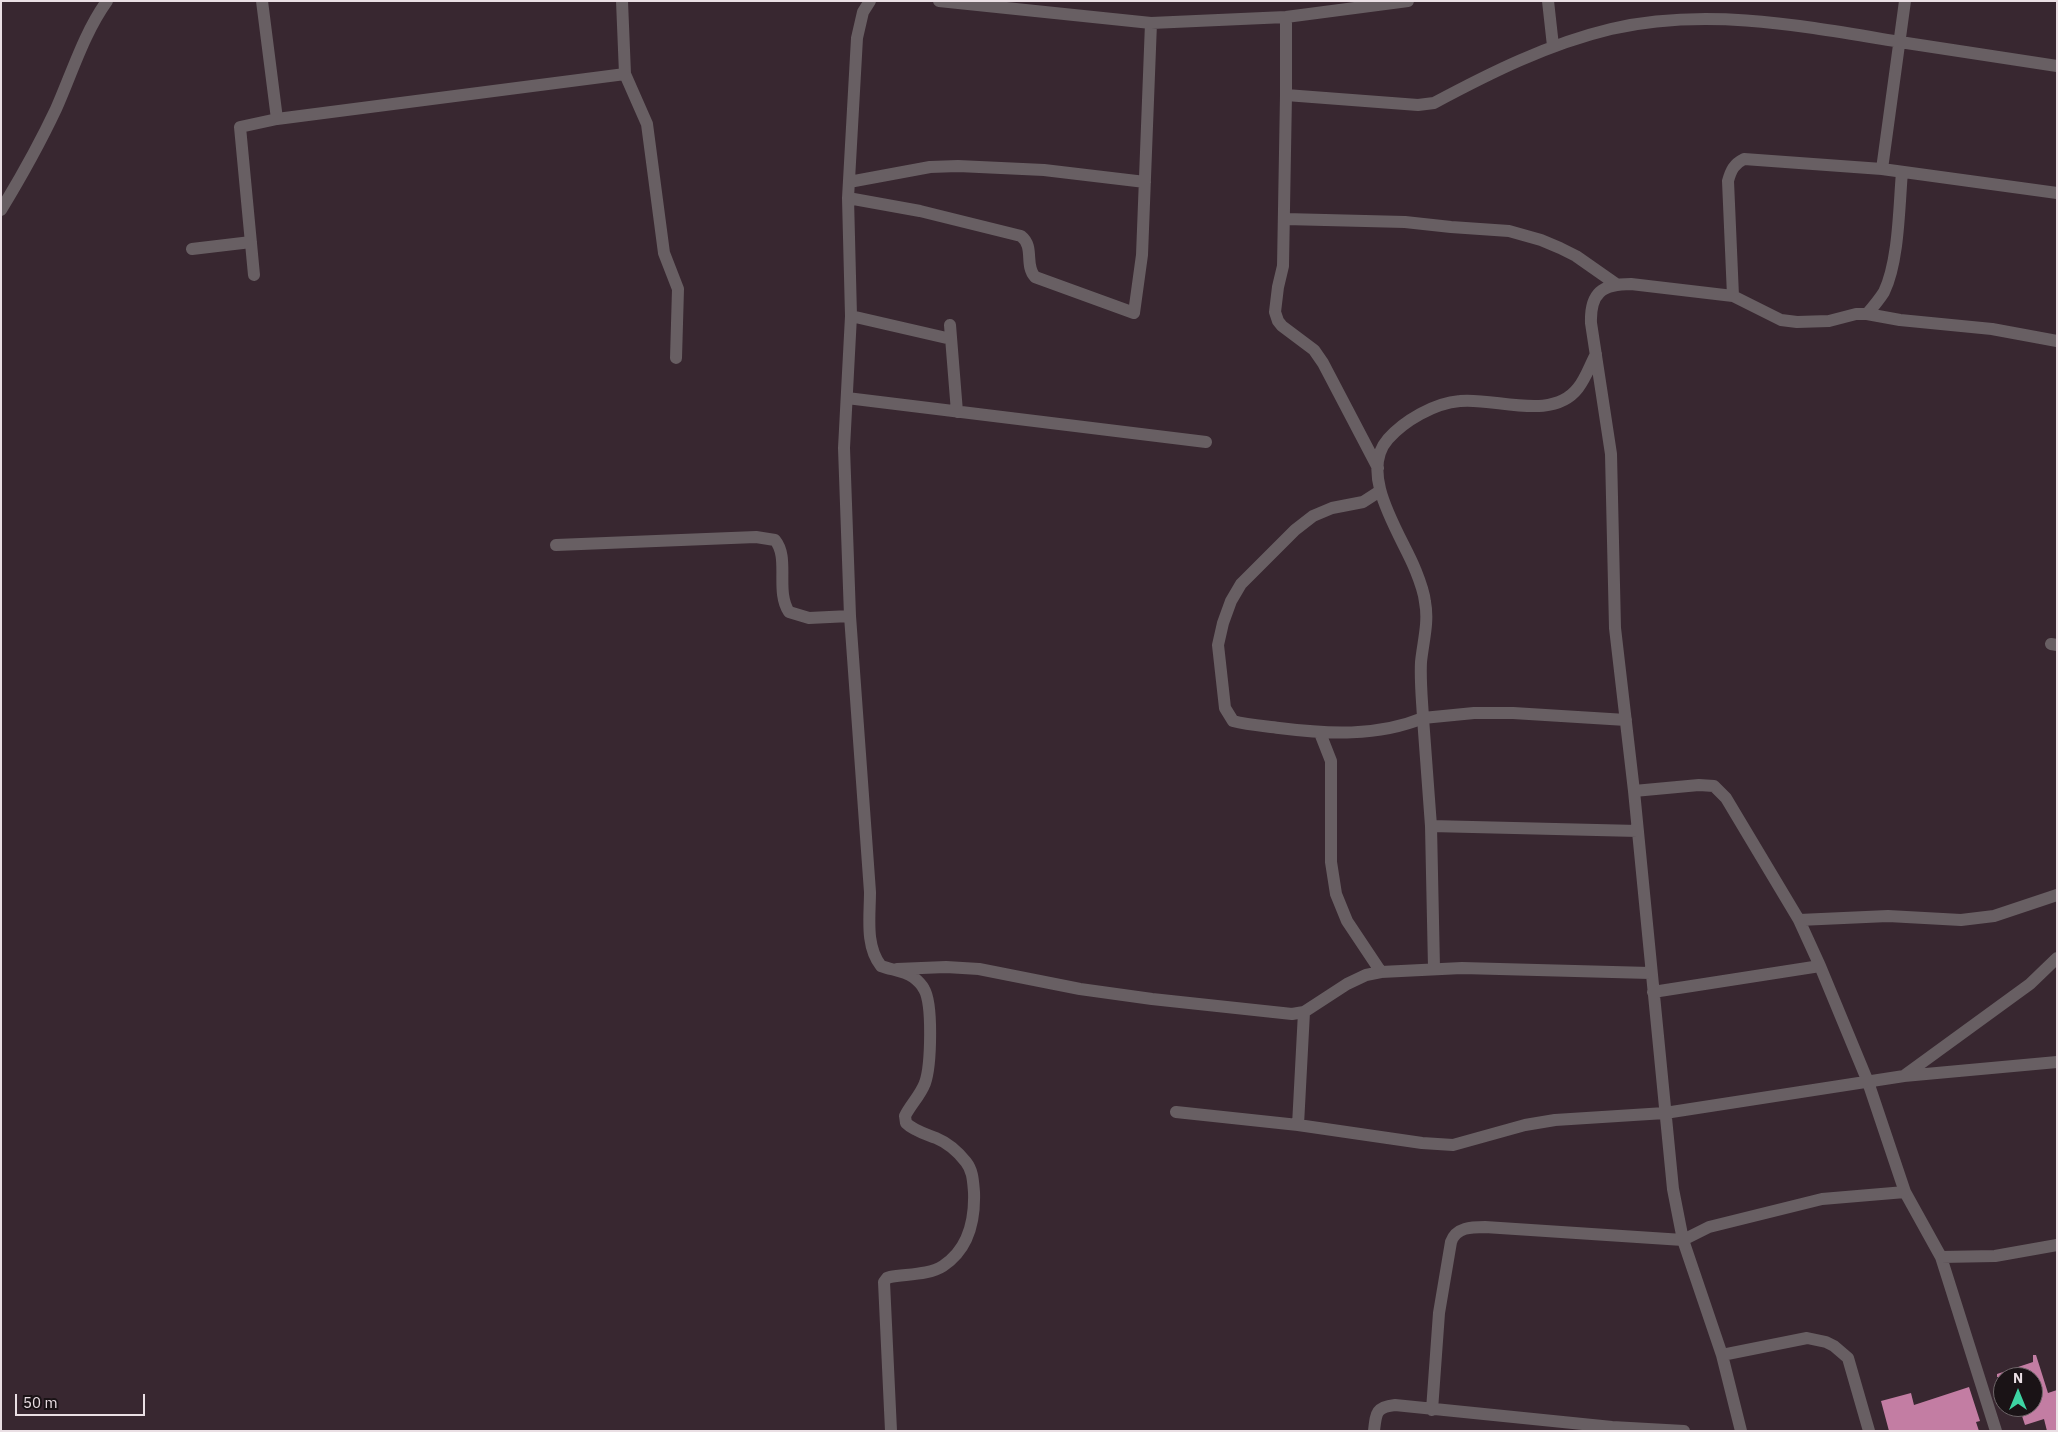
<!DOCTYPE html>
<html>
<head>
<meta charset="utf-8">
<style>
	body { margin:0 }
	#map { position:relative; width:2058px; height:1432px; overflow:hidden; background:#382730; font-family:"IBM Plex Sans",sans-serif }
	canvas { display:block }
	.frame { position:absolute; inset:0; border:2px solid #eadfe4; pointer-events:none }
	.north { position:absolute; left:1993px; top:1367px; width:50px; height:50px; box-sizing:border-box; background:#1a1316; border:1px solid #6d6568; border-radius:50%; rotate:0deg; font-size:14px; font-weight:700; line-height:20px; text-align:center; color:#eadfe4 }
	.north::after { content:''; display:block; margin:auto; width:18px; height:22px; background:#3ed4a3; clip-path:polygon(50% 0,100% 100%,50% 72%,0 100%) }
	.scale { position:absolute; left:15px; top:1394px; width:130px; height:22px; box-sizing:border-box; border:2px solid #eadfe4; border-top:0; padding-left:6px; font-size:15px; line-height:18px; white-space:nowrap; color:#eadfe4; -webkit-text-stroke:4px #1a1316; paint-order:stroke }
</style>
</head>
<body>
<div id="map">
<canvas width="2058" height="1432"></canvas>
<div class="frame"></div>
<div class="north">N</div>
<div class="scale">50 m</div>
</div>
<script>
const c = document.querySelector('canvas').getContext('2d');
c.lineJoin = 'round';
function fillPath(path, color) {
  c.fillStyle = color;
  c.fill(path, 'evenodd');
}
function strokePath(path, color, width, dash) {
  c.strokeStyle = color;
  c.lineWidth = width;
  c.lineCap = dash ? 'butt' : 'round';
  c.setLineDash(dash || []);
  c.stroke(path);
}
fillPath(new Path2D(`
	M2033 1355H2036L2048 1393 2057 1390V1431H2047L2044 1419 2025 1425 2019 1407H2033V1377H1997V1374L2033 1362Z
	M1969 1387 1980 1421 1976 1422 1979 1431H1889L1881 1401 1911 1393 1914 1405Z`), '#c37da3');
strokePath(new Path2D(`
	M262 1 277 119
	M622 1 625 74 647 124 664 253 678 289 676 358
	M870 1 863 12 857 38 848 198 851 316 844 448 850 616 870 892C870 916 865 946 881 966 892 970 904 971 913 977 917 980 922 985 924 989 933 1004 931 1066 925 1083 920 1096 911 1104 905 1116L906 1123C914 1131 926 1134 936 1138 948 1143 959 1153 966 1162 973 1171 973 1181 974 1192 975 1220 969 1249 943 1266 929 1275 907 1274 890 1277L887 1278 884 1282 891 1431
	M939 1 1151 23 1286 17 1408 1
	M1548 1 1553 46
	M1286 17V95
	M1882 169 1905 1
	M849 182 930 167 958 166 1044 170 1145 182
	M848 198 920 211 1021 236C1035 247 1024 265 1035 277L1134 313 1142 255 1151 23
	M1 210C21 177 40 143 56 109 72 73 84 33 107 1
	M1285 219 1405 222 1451 227 1509 231 1541 240 1560 248 1576 256 1616 284
	M192 249 251 242
	M254 275 240 127 277 119 625 74
	M1733 296 1728 181C1731 170 1734 164 1744 159L1882 169 2057 193
	M1867 314C1873 307 1879 300 1884 292 1899 261 1899 206 1902 172
	M851 316 951 339
	M950 325 957 412
	M847 398 1206 442
	M1378 468 1323 363 1314 350 1282 326 1278 321 1275 312 1278 287 1283 266 1286 95 1418 105 1434 103C1490 73 1548 44 1611 29 1707 7 1804 26 1900 42 1952 50 2004 58 2057 66
	M1380 491 1363 502 1332 508 1313 516 1295 530 1241 584 1231 601 1223 623 1218 645 1225 708 1233 721C1248 725 1264 726 1279 728 1327 734 1377 737 1423 718 1422 699 1420 681 1421 662 1423 642 1429 622 1425 602 1424 591 1419 579 1415 569 1402 536 1357 474 1388 439 1404 421 1434 403 1460 401 1495 397 1552 422 1578 388 1586 378 1590 365 1596 354
	M556 545 756 537 775 540C790 558 775 591 789 612L809 618 850 616
	M2051 644 2057 645
	M1320 733 1331 761V862L1336 894 1347 921 1381 972
	M1634 791 1699 785 1714 786 1726 798 1799 920 1820 966 1868 1082 1905 1192 1941 1257 1996 1431
	M1431 826 1638 831
	M1799 920 1888 916 1961 920 1994 916 2057 895
	M1434 968 1431 826 1423 718 1474 713H1513L1626 720
	M897 969 946 967 979 969 1080 989 1152 999 1292 1014 1304 1012 1347 984 1366 975 1381 972 1462 968 1650 973
	M1653 992 1820 966
	M1905 1075 2030 984 2057 958
	M1176 1112 1298 1125 1422 1143 1453 1145 1525 1125 1555 1120 1665 1113 1904 1076 2057 1062
	M1298 1125 1304 1012
	M1941 1257 1995 1256 2057 1245
	M1722 1355 1807 1338 1826 1342 1834 1346 1848 1358 1869 1431
	M1432 1410 1439 1313 1451 1242C1456 1227 1472 1227 1485 1227L1683 1240 1709 1227 1822 1199 1905 1192
	M1374 1431C1376 1413 1376 1407 1395 1405L1612 1427 1684 1431
	M1741 1431 1722 1355 1683 1240 1673 1189 1634 791 1615 628 1611 454 1591 323C1590 293 1602 284 1631 284L1733 296 1781 320 1797 322 1829 321 1856 314H1867L1900 320 1992 329 2057 341`), '#685f63', 12);
</script>
</body>
</html>
